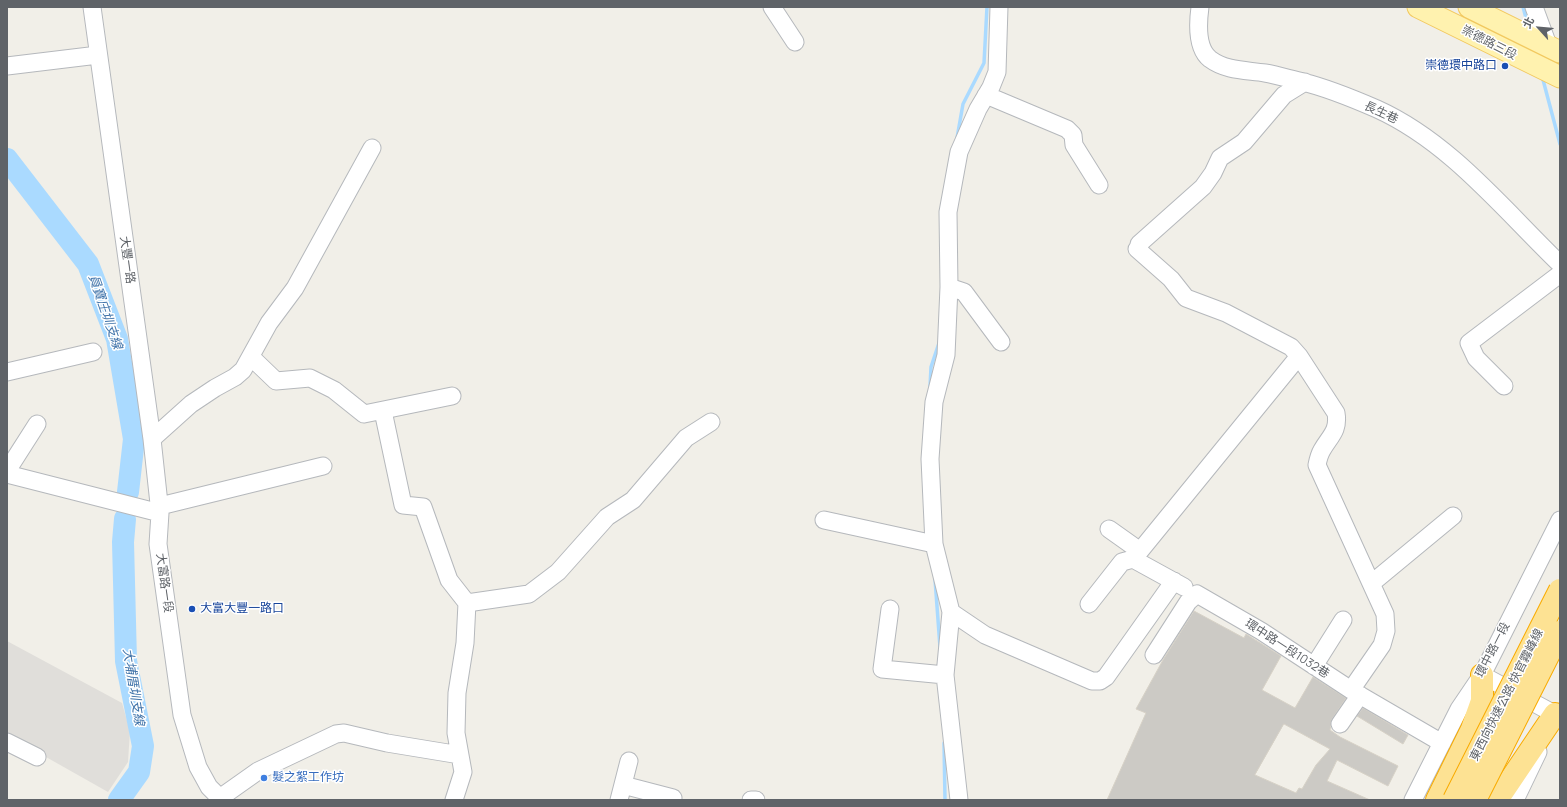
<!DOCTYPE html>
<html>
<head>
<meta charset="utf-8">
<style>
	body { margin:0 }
	#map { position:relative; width:1567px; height:807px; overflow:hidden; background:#f1efe8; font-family:Manrope,"Noto Sans TC",sans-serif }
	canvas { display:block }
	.frame { position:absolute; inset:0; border:8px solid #5f6368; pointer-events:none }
	.north { position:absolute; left:1519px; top:8px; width:40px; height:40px; -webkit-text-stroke:3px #fff; paint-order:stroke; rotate:297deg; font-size:11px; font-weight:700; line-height:16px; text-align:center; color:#5f6368 }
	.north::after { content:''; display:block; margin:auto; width:14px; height:18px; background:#5f6368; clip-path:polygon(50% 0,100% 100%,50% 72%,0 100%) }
</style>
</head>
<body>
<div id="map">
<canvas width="1567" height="807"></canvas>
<div class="frame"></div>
<div class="north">北</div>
</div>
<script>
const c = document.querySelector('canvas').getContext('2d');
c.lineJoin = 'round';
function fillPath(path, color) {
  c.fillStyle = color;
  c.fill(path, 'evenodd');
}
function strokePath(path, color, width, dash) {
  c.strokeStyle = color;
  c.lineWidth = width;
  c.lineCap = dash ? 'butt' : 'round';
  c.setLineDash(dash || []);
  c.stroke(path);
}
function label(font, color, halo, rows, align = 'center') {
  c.font = font + ' Manrope,"Noto Sans TC",sans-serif';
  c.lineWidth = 3;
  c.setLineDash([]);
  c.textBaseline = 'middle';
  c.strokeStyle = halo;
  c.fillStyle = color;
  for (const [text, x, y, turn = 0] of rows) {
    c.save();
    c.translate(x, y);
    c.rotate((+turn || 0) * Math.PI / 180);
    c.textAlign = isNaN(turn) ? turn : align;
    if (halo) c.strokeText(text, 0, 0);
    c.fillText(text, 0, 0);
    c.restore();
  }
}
fillPath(new Path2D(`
	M7 641 122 703 130 731 128 762 108 792 7 735Z`), '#e0deda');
strokePath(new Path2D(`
	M1523 7 1529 29
	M1542 76 1560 144
	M957 138 963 104 984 63 987 7
	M930 387 931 367 939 343
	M935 579 940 647
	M944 743 945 800`), '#aadaff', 3.5);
strokePath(new Path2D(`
	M7 159 88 264 117 339 134 439 128 492
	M119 800 139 772 143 746 126 661 123 542 125 519`), '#aadaff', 22);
const building = new Path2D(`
	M1194 611 1244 638 1246 634 1281 656 1262 690 1295 708 1313 677 1346 698 1332 719 1330 730 1340 737 1398 766 1388 786 1337 760 1327 781 1370 800H1107L1146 713 1136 709 1163 660ZM1284 724 1330 749 1316 765 1302 789 1299 788 1296 793 1255 775Z
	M1363 708 1408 735 1403 744 1357 716Z`);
fillPath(building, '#cccac5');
strokePath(building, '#d6d1c6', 1);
const minor = new Path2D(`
	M92 7 152 439 160 513 158 544 182 715 198 767 209 787 222 800
	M772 7 795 42
	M1200 7C1198 22 1196 48 1210 59 1226 71 1246 70 1265 73 1277 75 1290 79 1303 82 1327 88 1354 99 1377 109 1450 142 1503 209 1560 264
	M1534 7 1548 45
	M7 66 98 55
	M986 95 1067 129 1073 135 1074 145 1099 185
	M1139 244 1203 187 1213 173 1220 158 1244 142 1284 95 1305 82
	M1137 249 1171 279 1186 298 1226 313 1291 347 1299 356 1336 413C1339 431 1330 436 1322 450 1319 455 1318 460 1317 465L1385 614 1386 631 1382 645 1351 690
	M949 287 964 292 1001 342
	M251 357 276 381 310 378 334 390 364 414 452 396
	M7 372 93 352
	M1504 386 1476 358 1469 343 1560 274
	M383 411 403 505 423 507 449 580 467 603 465 643 457 693 456 733 463 772 454 800
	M152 439 191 404 215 388 235 377 243 370 269 323 295 288 372 148
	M7 471 37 424
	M7 474 160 513
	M160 506 323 466
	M824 520 934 544
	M1109 529 1140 551 1299 356
	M1372 583 1453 516
	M467 603 529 594 558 572 607 517 633 500 686 438 711 422
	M1089 604 1122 562 1133 559 1184 587
	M890 609 882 669 945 675
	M951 612 985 635 1092 681H1100L1106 677 1174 581
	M1154 655 1188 602 1197 594 1261 631 1351 690 1442 743
	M1314 666 1343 620
	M1482 675 1560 717
	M1340 724 1360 695
	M7 742 37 757
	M623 785 673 798
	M217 800 258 771 336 734 344 733 387 743 460 755
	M619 800 629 761
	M751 800H756
	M959 800 945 675 951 612 934 544 930 459 934 402 946 355 949 287 948 212 959 152 978 109 991 87 997 72 999 7
	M1413 800 1459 709 1482 675 1560 520
	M1515 800 1538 752`);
const major = new Path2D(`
	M1418 7 1560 77
	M1469 7 1560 52`);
const highway = new Path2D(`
	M1437 800 1472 729 1482 701V675
	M1497 800 1555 714`);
strokePath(minor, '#b5b8bc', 19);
strokePath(major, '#f2c960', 23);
strokePath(highway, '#f9ab00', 24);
strokePath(minor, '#fff', 17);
strokePath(major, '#fff2af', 21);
strokePath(highway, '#fde293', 22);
const highwayBridge = new Path2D(`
	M1454 800 1560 590
	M1475 800 1560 632`);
strokePath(highwayBridge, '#f9ab00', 24, []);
strokePath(highwayBridge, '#fde293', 22);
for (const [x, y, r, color] of [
	[1505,66,4,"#1a4fb4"],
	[192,609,4,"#1a4fb4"],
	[264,778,4,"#3f7fe0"]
]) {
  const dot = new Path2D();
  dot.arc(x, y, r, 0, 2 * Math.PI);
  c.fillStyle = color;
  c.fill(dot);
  strokePath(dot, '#fff', 1.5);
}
label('12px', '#5f6368', '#fff', [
	["崇德路三段",1489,43,27],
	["長生巷",1381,113,25],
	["大豐一路",127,260,82],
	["大富路一段",164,583,82],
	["環中路一段1032巷",1287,649,33],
	["環中路一段",1493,650,-63],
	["東西向快速公路 快官霧峰線",1507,695,-63]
]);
label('12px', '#164399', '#fff', [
	["崇德環中路口",1497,66],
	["大富大豐一路口",200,609,"left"]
], 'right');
label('12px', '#366cbe', '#fff', [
	["髮之絮工作坊",272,778]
], 'left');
label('italic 13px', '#4174aa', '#fff', [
	["員寶庄圳支線",105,312,71],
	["大埔厝圳支線",133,687,81]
]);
</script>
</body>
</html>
